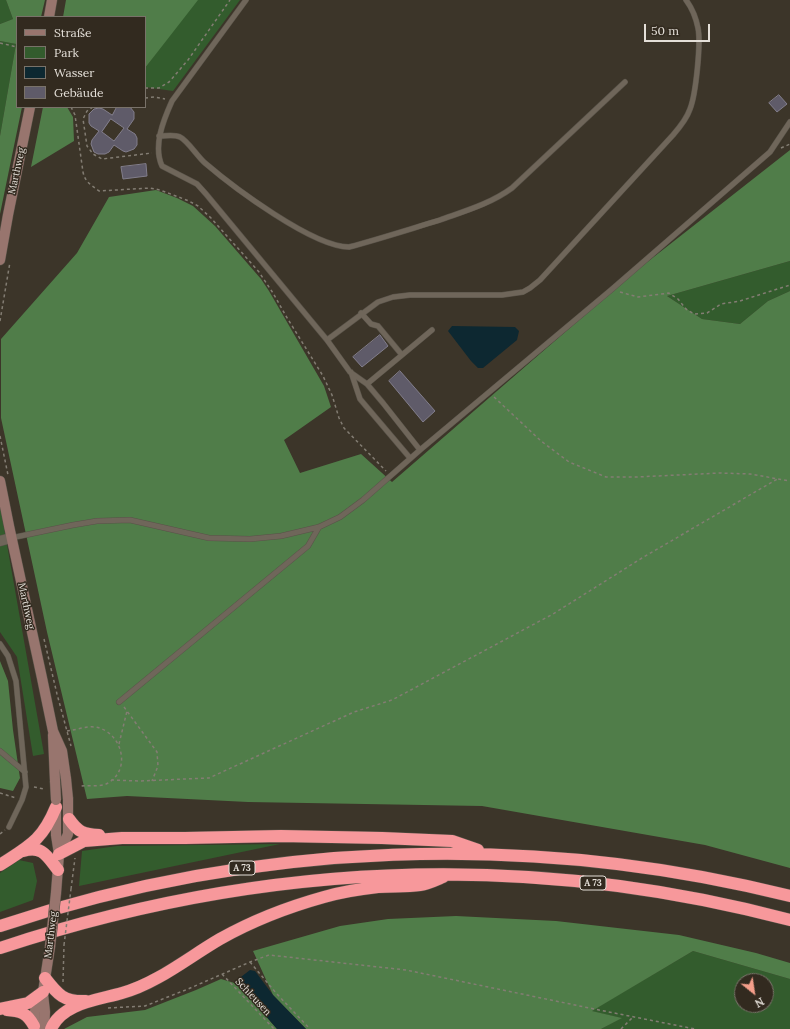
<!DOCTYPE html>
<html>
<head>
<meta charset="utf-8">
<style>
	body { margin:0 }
	#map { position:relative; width:790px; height:1029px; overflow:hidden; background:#3c3529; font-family:Lora,serif }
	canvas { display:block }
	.legend { position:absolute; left:16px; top:16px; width:130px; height:92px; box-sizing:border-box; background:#322a1f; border:1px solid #797269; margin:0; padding:5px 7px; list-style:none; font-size:12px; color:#e4dfd8 }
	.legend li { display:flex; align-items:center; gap:8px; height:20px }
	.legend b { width:20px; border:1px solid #797269 }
	.north { position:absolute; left:734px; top:973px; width:40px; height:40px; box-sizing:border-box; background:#322a1f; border:1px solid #797269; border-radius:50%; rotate:150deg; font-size:11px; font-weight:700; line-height:16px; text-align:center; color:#e4dfd8 }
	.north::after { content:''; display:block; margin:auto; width:14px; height:18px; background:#f49e8a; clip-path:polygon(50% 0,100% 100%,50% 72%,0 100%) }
	.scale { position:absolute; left:644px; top:24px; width:66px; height:18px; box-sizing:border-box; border:2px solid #e4dfd8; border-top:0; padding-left:5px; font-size:12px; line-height:14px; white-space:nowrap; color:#e4dfd8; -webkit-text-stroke:3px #322a1f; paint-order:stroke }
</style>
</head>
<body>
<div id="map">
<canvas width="790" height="1029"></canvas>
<ul class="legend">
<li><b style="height:5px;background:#98756e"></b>Straße</li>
<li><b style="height:11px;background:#335c2d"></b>Park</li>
<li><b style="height:11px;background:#0d2831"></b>Wasser</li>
<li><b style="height:11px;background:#5f5b69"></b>Gebäude</li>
</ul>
<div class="north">N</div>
<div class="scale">50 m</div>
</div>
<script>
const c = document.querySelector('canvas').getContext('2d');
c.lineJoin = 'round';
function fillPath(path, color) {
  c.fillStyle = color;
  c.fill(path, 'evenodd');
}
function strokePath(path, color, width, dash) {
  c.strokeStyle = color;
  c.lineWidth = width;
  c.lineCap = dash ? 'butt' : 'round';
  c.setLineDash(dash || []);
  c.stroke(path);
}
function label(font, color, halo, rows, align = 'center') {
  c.font = font + ' Lora,serif';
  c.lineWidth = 3;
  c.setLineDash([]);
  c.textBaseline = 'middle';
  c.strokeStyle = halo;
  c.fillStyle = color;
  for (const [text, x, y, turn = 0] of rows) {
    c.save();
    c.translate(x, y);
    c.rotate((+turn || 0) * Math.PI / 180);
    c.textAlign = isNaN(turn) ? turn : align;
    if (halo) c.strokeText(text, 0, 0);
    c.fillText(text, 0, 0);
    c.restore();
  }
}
fillPath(new Path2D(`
	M0 0H6L13 19 0 24Z
	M67 0H240L173 91 145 87V68L160 48 145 17H64Z
	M0 41 16 44 0 136Z
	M790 261V291L768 301 740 324 702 319 667 296Z
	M0 505 44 754 33 756 17 657 0 632Z
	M280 844 79 886 82 851 117 846Z
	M19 860 33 863 37 881 33 900 0 912V873Z
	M693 951 790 979V1029H601L621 1018 591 1011ZM742 981H766V1005H742Z`), '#335c2d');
fillPath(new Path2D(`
	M6 0H45L41 17H17V107H22L0 214V136L16 44 0 41V24L13 19Z
	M66 0H198L145 68V17H63Z
	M43 107H67L73 117 74 141 31 167Z
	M790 150V261L667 296 702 319 740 324 768 301 790 291V868L705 845 482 806 248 802 127 796 87 799 47 632 1 418V339L77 253 109 197 156 190 177 198 193 206 215 226 261 279 269 291 324 386 331 407 284 440 300 473 361 454 392 482 632 274Z
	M0 661 8 681 13 730 20 778 13 791 0 788Z
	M456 916 556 921 679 935 756 953 790 963V979L693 951 592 1011 622 1018 601 1029H306L273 995 253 951 340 926 388 919Z
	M221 979 238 984 277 1029H64L87 1017 145 1010 196 990Z`), '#507d49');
fillPath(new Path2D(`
	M452 326 515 327 519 331 517 340 483 368H478L471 361 448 331Z
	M250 970 255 971 273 995 306 1029H277L238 984 237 980Z`), '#0d2831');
const building = new Path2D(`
	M779 95 787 104 777 112 769 103Z
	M117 107H130L134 112V119L127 129 135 134 137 138V145L134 149 126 152 123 151 114 145 109 152 105 154H98L94 152 91 144 92 140 99 131 91 126 89 123V114L94 109 99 108 103 109 112 115ZM111 119 124 128 114 141 102 132Z
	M146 164 147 176 123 179 121 167Z
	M380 335 388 346 362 367 353 357Z
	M400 371 435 411 423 422 389 381Z`);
fillPath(building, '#5f5b69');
strokePath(building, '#827e8c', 1);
const service = new Path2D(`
	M246 0 172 101C163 121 153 146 162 166L197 184 206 194 327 340 350 372 367 384 383 403 420 450
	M159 136C166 136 174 134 180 137 187 140 198 157 205 163 233 187 313 247 349 247 379 239 410 229 440 220 465 211 490 204 512 188L625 82
	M361 313 371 324 378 326 402 355 367 384
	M327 340 378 302 393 297 410 295H502L523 292 530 288 540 280 673 135C680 127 687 118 690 109 696 94 701 43 698 28 696 18 692 8 686 0
	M402 355 432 330
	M351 372 360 399 410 458
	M11 538 73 525 97 521 130 520 209 538 250 539 281 536 319 527 340 517 363 500 420 450 611 290 770 152 790 122
	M0 644 8 656 16 681 26 787 22 800 9 827
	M119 702 308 546 319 527
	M0 751 25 772`);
const minor = new Path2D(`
	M0 541 11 538`);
const secondary = new Path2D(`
	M49 17 52 0
	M0 260 8 215 30 107
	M0 481 9 526 42 678 53 731 62 751 66 779
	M53 735 55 781
	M56 809V835L59 854 56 893
	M59 854 68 834V799
	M43 994 45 1012 44 1029
	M34 1029 35 1011 43 992 50 947`);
const motorway = new Path2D(`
	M69 819C78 832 83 834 99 835
	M23 851C42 845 47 856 58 870
	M59 854 84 841 122 838H185L281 836 382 838 452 841 478 850
	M0 865C29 846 42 841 56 807
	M0 926C255 841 530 831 790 896
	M0 948C260 862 525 850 790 920
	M45 978C58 995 64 1002 86 1001
	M0 1009 28 1003 43 992
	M7 1010C21 1011 27 1013 34 1026
	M51 1029C62 1003 98 1000 122 993 156 984 189 957 220 939 252 921 288 907 324 897 341 892 360 889 378 887 392 886 406 887 420 885 428 884 436 880 443 877`);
strokePath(service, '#595349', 6);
strokePath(minor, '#595349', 11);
strokePath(secondary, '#595349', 11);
strokePath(motorway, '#595349', 13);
strokePath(new Path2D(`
	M0 43 17 47
	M145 88H159L169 82 188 60 230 0
	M145 98 154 97 165 99
	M71 107 75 115 83 172C85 182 91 185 99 191L150 188 160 190 189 201 198 206 211 218 259 272 273 293 286 316 323 376 332 395 339 418 344 428 386 471
	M93 107 87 111 83 119 87 146 93 154 102 159 152 153
	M781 148 790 144
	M620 292 638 297 669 293 678 299 686 309 694 314 707 313 721 304 740 301 790 285
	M0 321 10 262
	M494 397 541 441 569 462 606 477H636L720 473 750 474 790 481
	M0 436 8 475
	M44 639 57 694 71 746
	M124 707 157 752 158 766 152 781
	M67 731C76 730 86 726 95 727 122 731 133 771 106 784 99 787 89 785 81 786
	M119 744 127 711
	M111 780 139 781 209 778 354 712 392 700 553 614 642 558 779 478
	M34 787 44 789
	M0 793 16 798
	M0 834 5 830
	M71 889 75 858
	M250 962 276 993 310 1029
	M222 974 274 1029
	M63 982 64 945
	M108 1008 145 1006 188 989 250 962 269 955 406 970 599 1010 695 1029
	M621 1029 632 1018`), '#837d73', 1.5, [3, 3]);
strokePath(service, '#6f665a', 5);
strokePath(minor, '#6f665a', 10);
strokePath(secondary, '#98756e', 10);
strokePath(motorway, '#f7989b', 12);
const secondaryBridge = new Path2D(`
	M66 779 68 799
	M55 781 56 800
	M50 947 56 893`);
strokePath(secondaryBridge, '#595349', 11, []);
strokePath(new Path2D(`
	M64 945 71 889`), '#837d73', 1.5, [3, 3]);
strokePath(secondaryBridge, '#98756e', 10);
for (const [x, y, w] of [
	[242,868,26],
	[593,883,26]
]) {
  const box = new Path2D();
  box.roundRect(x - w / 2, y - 7, w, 14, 3);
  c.fillStyle = '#322a1f';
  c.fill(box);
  strokePath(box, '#e4dfd8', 1);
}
label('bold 9px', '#e4dfd8', null, [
	["A 73",242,868],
	["A 73",593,883]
]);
label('10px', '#e4dfd8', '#322a1f', [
	["Marthweg",17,171,-78],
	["Marthweg",26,606,78],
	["Marthweg",51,935,-83],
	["Schleusen",253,997,47]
]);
</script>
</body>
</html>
